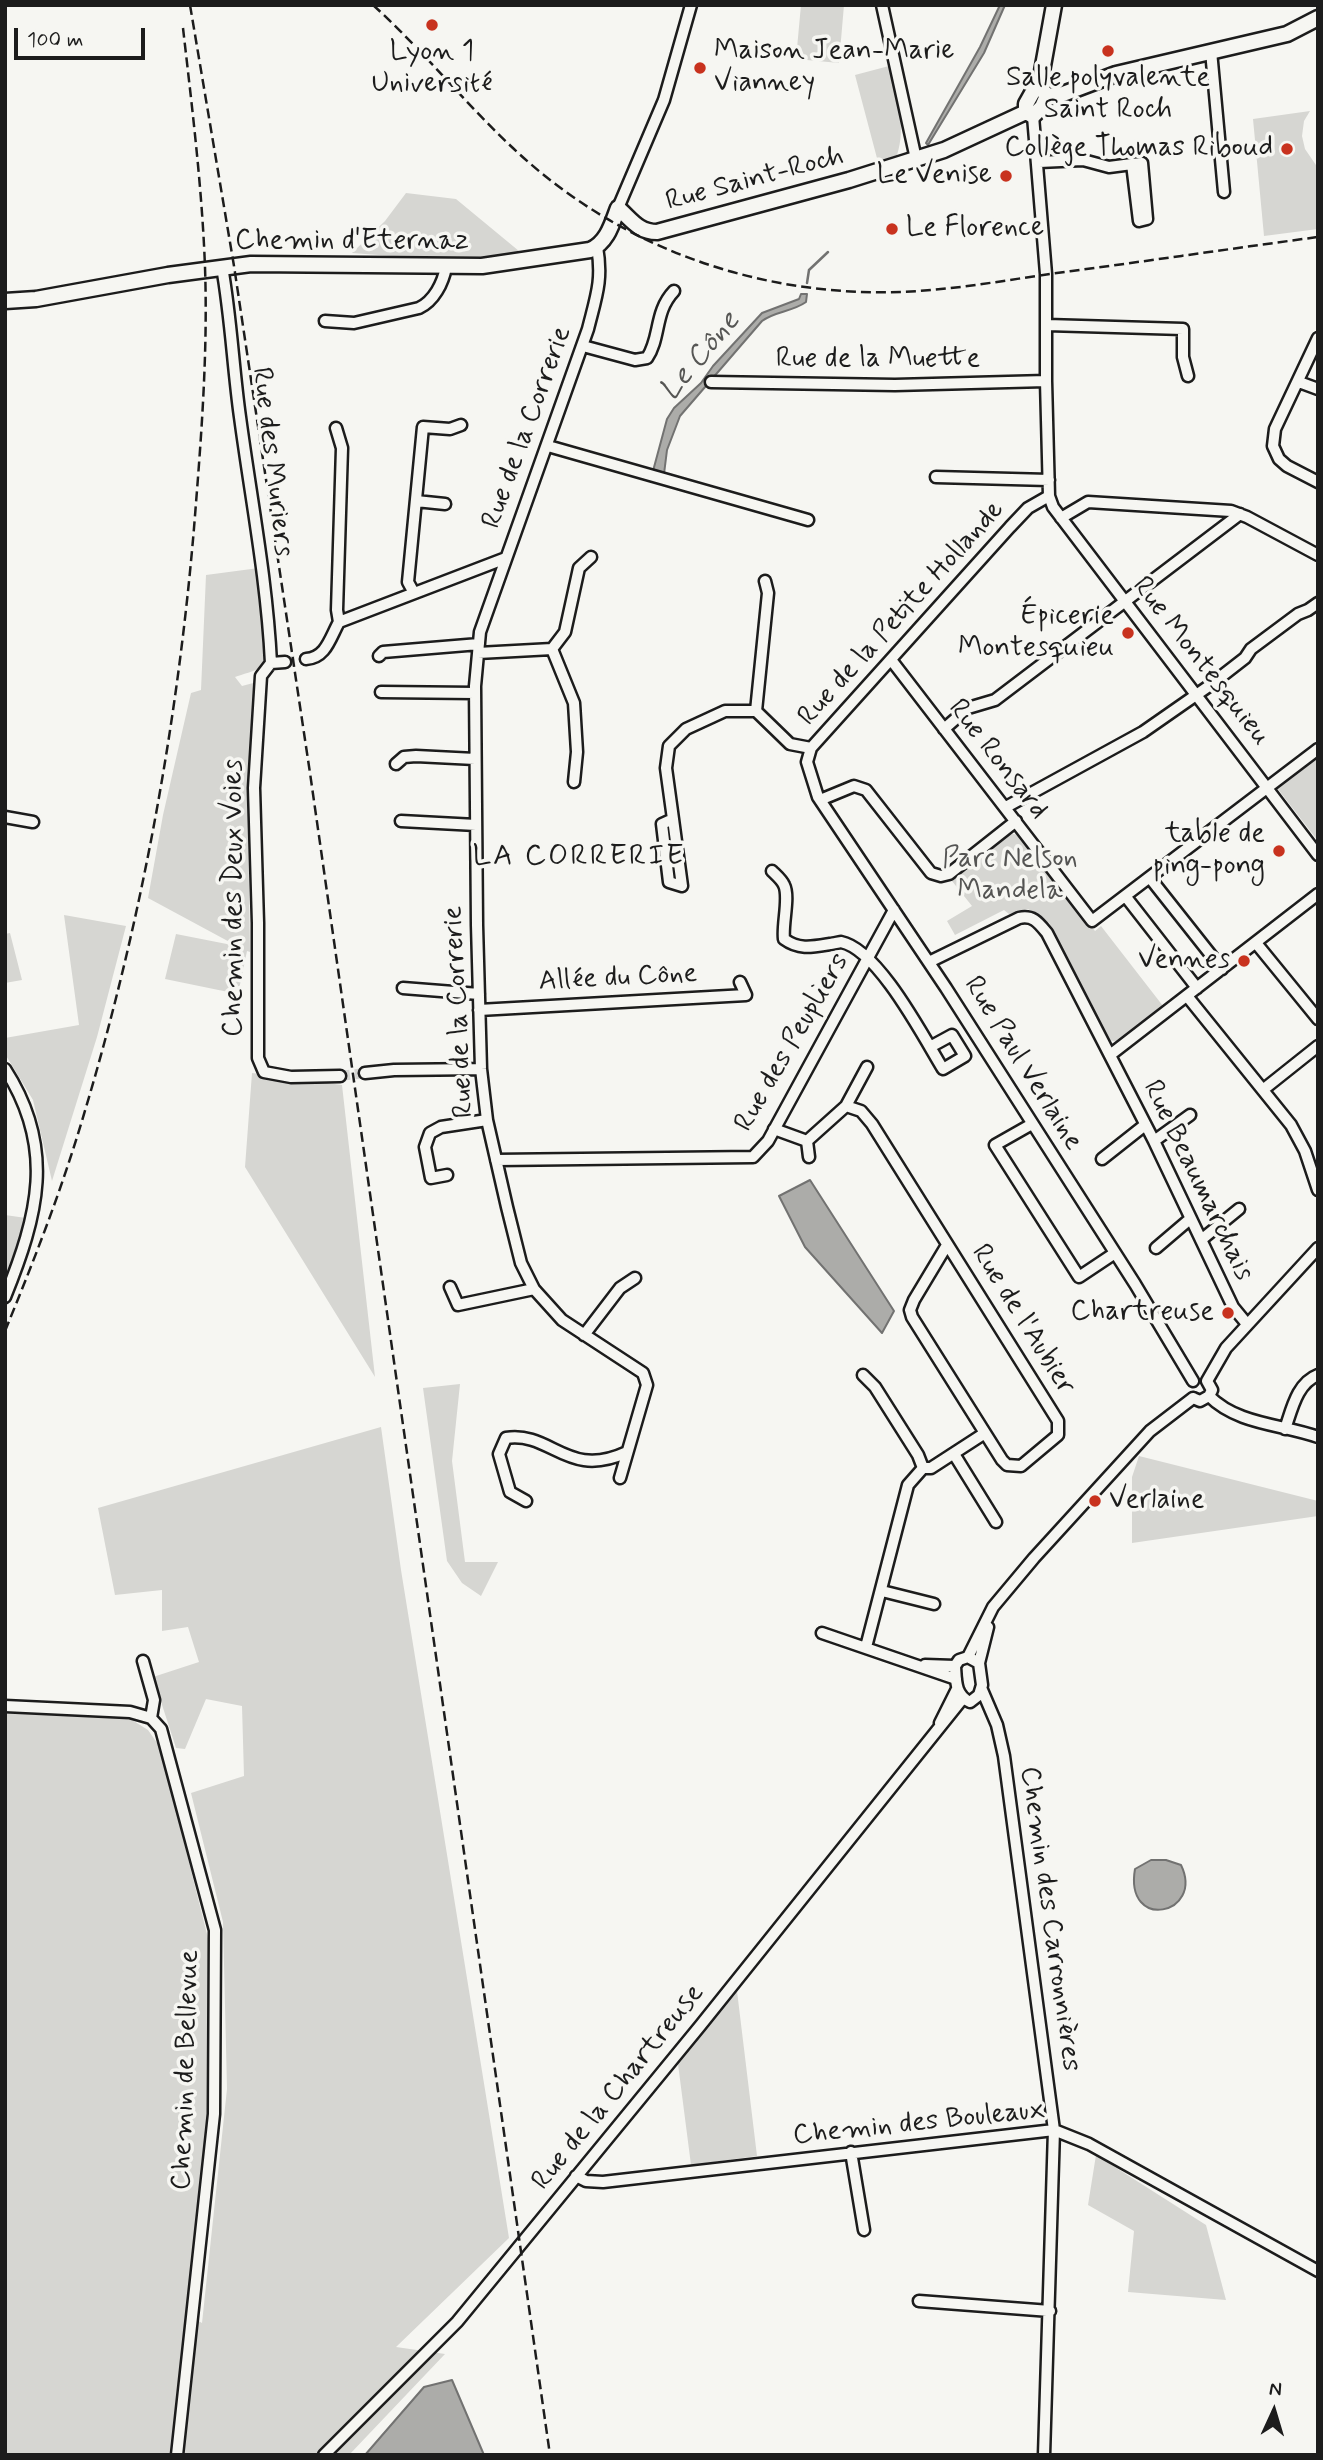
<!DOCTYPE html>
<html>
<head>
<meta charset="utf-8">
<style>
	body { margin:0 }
	#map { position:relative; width:1323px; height:2460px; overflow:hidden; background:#f6f6f2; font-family:Mynerve,sans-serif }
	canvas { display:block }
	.frame { position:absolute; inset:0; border:7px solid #1c1c1c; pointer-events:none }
	.north { position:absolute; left:1239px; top:2376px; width:70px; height:70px; -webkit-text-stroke:5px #f6f6f2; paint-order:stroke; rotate:4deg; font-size:19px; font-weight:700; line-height:28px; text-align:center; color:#1c1c1c }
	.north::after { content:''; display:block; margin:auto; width:24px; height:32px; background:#1c1c1c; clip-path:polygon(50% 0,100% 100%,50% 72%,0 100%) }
	.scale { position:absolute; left:14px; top:28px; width:131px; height:32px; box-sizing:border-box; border:4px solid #1c1c1c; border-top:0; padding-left:9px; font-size:21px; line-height:24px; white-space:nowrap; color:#1c1c1c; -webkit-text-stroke:5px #f6f6f2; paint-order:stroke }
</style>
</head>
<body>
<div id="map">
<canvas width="1323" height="2460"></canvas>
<div class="frame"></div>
<div class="north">N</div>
<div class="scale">100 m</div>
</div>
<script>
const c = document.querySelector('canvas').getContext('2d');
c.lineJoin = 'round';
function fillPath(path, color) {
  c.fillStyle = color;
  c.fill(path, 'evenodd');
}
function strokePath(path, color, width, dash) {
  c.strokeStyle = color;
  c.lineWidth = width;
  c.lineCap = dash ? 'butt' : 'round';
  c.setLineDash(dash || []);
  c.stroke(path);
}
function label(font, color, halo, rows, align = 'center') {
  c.font = font + ' Mynerve,sans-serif';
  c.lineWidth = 7;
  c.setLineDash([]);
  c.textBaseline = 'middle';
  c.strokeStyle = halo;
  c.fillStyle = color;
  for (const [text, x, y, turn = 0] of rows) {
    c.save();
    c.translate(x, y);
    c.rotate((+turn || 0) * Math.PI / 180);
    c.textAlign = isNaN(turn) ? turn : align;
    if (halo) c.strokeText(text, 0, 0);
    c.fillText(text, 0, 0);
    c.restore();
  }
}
fillPath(new Path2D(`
	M801 5H844L839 63 796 59Z
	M889 66C896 96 907 125 897 155L878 162 855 75Z
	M1310 111 1304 121 1302 136 1305 149 1318 168V229L1264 236 1253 119Z
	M406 193 456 199 525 256 433 259 352 253 385 221Z
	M259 568C261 590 275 651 260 667 255 672 242 674 235 677L242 686 257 682 248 822 250 952 247 951 238 994 165 979 176 934 237 946 148 898 163 815 191 693 201 690 206 575Z
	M1313 758 1318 762V841L1277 788Z
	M1013 834 1021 835 1095 931 1101 926 1163 1006 1118 1042 1108 1040 1049 923 1028 909 1009 914 1004 910 955 935 947 921 972 906 952 881 1006 836Z
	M64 915 126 926 97 1037 52 1181 33 1100 5 1054V1038L79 1025Z
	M10 933 22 980 5 983V934Z
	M252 1073 342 1085 375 1377 245 1167Z
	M5 1215 26 1218 5 1279Z
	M460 1384 452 1461 465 1562H498L481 1596 462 1583 447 1561 423 1388Z
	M381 1427 401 1570 509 2238 396 2347 445 2354 349 2455H5V1711L129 1718 148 1730 160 1747 210 1946 208 2112 187 2314 202 2323 227 2089 223 1922 191 1793 244 1776 242 1706 206 1699 185 1749 176 1748 153 1677 199 1662 188 1627 162 1631V1590L115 1595 98 1508Z
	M1139 1456 1318 1501V1516L1132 1543V1477Z
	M737 1991 757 2156 691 2165 678 2064Z
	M1096 2155 1206 2225 1226 2300 1128 2292 1134 2231 1088 2205Z`), '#d6d6d2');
const water = new Path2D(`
	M1000 5H1005L984 53 928 145 926 143 980 47Z
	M801 294H807L806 302C792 312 775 311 762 321L680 416 667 450 664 474 653 471 667 419 674 408 701 383 713 366 762 313 799 299Z
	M810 1180 894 1311 882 1333 805 1247 779 1196Z
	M1151 1860H1166L1181 1865C1205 1915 1124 1932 1135 1869Z
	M452 2380 484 2455H365L424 2387Z`);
fillPath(water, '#acaca9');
strokePath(water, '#727271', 2);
strokePath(new Path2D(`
	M807 283 809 270 828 252`), '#727271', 2.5);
strokePath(new Path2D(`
	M285 662 306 659
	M340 1076 365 1073`), '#d5d5d2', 10, [10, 5]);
const street = new Path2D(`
	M882 5 916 159
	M1211 51 1224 192
	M1033 116 1046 274V381L1049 496 1053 507 1318 855
	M1039 162 1083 160 1109 167 1132 164 1139 221 1147 219 1142 163 1132 164
	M618 208 664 100 691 5
	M597 247C603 280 596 297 588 329L480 632 475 686 477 925 481 1069 487 1120 507 1207 521 1263 534 1289 562 1320 643 1373 647 1385 620 1478
	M222 267C231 317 233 367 240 417 251 499 267 580 271 663
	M325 321 354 323 419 308C434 301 443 283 446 267
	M1047 325 1183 329V357L1188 376
	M1318 338 1275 429 1273 446 1279 459 1287 466 1318 482
	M583 346 635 360 647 358C661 337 654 312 674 291
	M711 382 895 385 1046 381
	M1299 382 1318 389
	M336 428 342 448 337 610 339 622
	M548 446 808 520
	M936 477 1049 480
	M1049 496 1028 508 1010 527 811 748 807 762 818 797 946 988 1135 1284 1193 1381
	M416 501 445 504
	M1061 518 1088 502 1231 511 1247 517 1318 555
	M414 593 408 582 423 427 450 429 461 425
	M552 649 565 632 579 568 591 557
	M478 653 552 649 574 703 577 752 574 782
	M379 656 383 652 479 644
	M306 659C326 658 330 638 339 622L506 558
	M892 661 1092 921 1318 749
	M285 662 271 663 261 676 254 788 258 923V1058L264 1072 291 1077 340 1076
	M381 692 475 693
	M756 711 768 593 765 581
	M944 729 968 708 995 700 1240 514
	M396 764 404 757 416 756 475 759
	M820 800 854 786 866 790 931 873 941 876 949 874 1016 821
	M1006 807 1143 732 1209 686 1245 658 1251 649 1298 614 1308 610 1318 603
	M5 817 33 822
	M673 819 682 886 669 882 662 824 673 819 666 768 669 746 686 729 725 711H756L790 744 811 748
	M401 821 476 825
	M772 871C776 875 782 880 784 885 790 897 782 924 784 939 799 950 812 947 830 944 832 944 840 942 841 942 878 949 924 1038 943 1069L965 1056 952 1035 930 1047
	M1150 878 1222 969
	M1126 897 1197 988
	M1256 943 1318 1019
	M929 962 1019 918C1033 915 1038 922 1047 933L1154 1141 1233 1307 1247 1324
	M403 988 479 994
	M1187 996 1291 1125 1305 1151 1318 1190
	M479 1010 746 995 740 982
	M1110 1055 1318 894
	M5 1069C56 1148 38 1215 5 1297
	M365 1073 394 1070 481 1069
	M1264 1089 1318 1046
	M846 1106 867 1067
	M1032 1124 995 1145 1079 1277 1115 1253
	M774 1129 807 1141 846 1106 861 1111 872 1124 1058 1421V1435L1021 1466 1007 1465 1002 1460 912 1317 910 1310 914 1300 947 1245
	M807 1141 809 1157
	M1154 1141 1190 1115
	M1102 1159 1145 1125
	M496 1160 753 1157 768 1141 894 910
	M447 1175 431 1178 425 1147 430 1133 441 1127 487 1120
	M1201 1240 1239 1209
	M1156 1248 1190 1219
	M450 1287 458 1305 534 1289
	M584 1335 620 1288 635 1278
	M863 1375 875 1387 918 1455 923 1468
	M1207 1381 1226 1348 1318 1248
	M1209 1396C1238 1425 1282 1424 1318 1437
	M1193 1398 1200 1401 1209 1396 1212 1390 1207 1381
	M1285 1429C1292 1409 1297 1383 1318 1375
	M954 1454 996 1522
	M526 1501 510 1492 499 1454 506 1438C552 1431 567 1480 627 1452
	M882 1591 934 1604
	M822 1633 956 1679
	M866 1647 908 1485 923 1468H931L985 1433
	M968 1657 993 1607 1034 1558 1150 1431 1193 1398
	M968 1657 979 1663 982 1685 979 1695 970 1702C955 1695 956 1681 955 1666L959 1660Z
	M143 1661 154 1700 151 1718
	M979 1663 988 1627
	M925 1665 955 1666
	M982 1690 997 1725 1004 1756 1054 2130 1044 2455
	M5 1706 130 1712 151 1718 161 1729 215 1930 214 2114 177 2455
	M940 1723 957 1689
	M851 2152 864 2230
	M576 2176 586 2181 603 2182 1054 2130 1089 2144 1318 2271
	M919 2301 1050 2311
	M324 2455 457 2322 700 2026 963 1698`);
const secondary = new Path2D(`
	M1035 88H1041L1047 96 1042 107 1033 116 1026 112V104Z
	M1039 88 1054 5
	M1047 96 1063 94 1116 74 1287 34 1318 18
	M5 301 36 299 168 275 251 264 482 266 590 250C607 243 612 224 618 208 631 219 638 232 657 232L849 180 944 150 1026 112`);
strokePath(street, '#1c1c1c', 15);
strokePath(secondary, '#1c1c1c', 19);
strokePath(street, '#f6f6f2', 10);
strokePath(secondary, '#f6f6f2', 14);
strokePath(new Path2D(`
	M190 5 234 266 310 773 550 2455
	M373 5C437 63 488 134 558 186 664 266 798 302 931 290 978 286 1025 277 1072 271 1154 260 1236 248 1318 237
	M5 1331C33 1263 60 1194 81 1124 140 930 177 729 194 528 201 441 208 354 205 267 202 187 192 107 183 28`), '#1c1c1c', 2.5, [10, 5]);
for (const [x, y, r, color] of [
	[432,25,7,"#c8321e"],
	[1108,51,7,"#c8321e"],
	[700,68,7,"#c8321e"],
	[1287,149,7,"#c8321e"],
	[1006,176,7,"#c8321e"],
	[892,229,7,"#c8321e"],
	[1128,633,7,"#c8321e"],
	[1279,851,7,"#c8321e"],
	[1244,961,7,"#c8321e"],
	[1228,1313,7,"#c8321e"],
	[1095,1501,7,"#c8321e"]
]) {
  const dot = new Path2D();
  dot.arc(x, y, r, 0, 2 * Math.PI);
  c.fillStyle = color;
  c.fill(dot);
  strokePath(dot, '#f6f6f2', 2.5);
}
label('28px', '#1c1c1c', '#f6f6f2', [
	["Maison Jean-Marie",714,52,"left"],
	["Vianney",714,84,"left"],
	["Lyon 1",432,53,"center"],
	["Université",432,85,"center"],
	["Salle polyvalente",1108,79,"center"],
	["Saint Roch",1108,111,"center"],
	["Collège Thomas Riboud",1273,149],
	["Le Venise",992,176],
	["Le Florence",906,229,"left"],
	["Épicerie",1114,617],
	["Montesquieu",1114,649],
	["table de",1265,835],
	["ping-pong",1265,867],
	["Vennes",1230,961],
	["Chartreuse",1214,1313],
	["Verlaine",1109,1501,"left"]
], 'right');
label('28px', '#1c1c1c', '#f6f6f2', [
	["Rue Saint-Roch",755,180,-15],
	["Chemin d'Eternaz",352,242],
	["Rue de la Muette",878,360],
	["Rue de la Correrie",528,428,-70],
	["Rue des Muriers",271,462,83],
	["Rue de la Petite Hollande",902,614,-48],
	["Rue Montesquieu",1200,662,52],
	["Rue Ronsard",997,760,52],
	["Chemin des Deux Voies",235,898,-90],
	["Allée du Cône",618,979,-3],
	["Rue de la Correrie",460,1012,-93],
	["Rue des Peupliers",793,1043,-60],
	["Rue Paul Verlaine",1022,1064,58],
	["Rue Beaumarchais",1197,1181,64],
	["Rue de l'Aubier",1022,1320,58],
	["Chemin des Carronnières",1049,1919,82],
	["Chemin de Bellevue",187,2070,-88],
	["Rue de la Chartreuse",619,2088,-51],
	["Chemin des Bouleaux",919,2124,-6]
]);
label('28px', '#545453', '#f6f6f2', [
	["Parc Nelson",1010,860],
	["Mandela",1010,892]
]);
label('italic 30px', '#565654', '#f6f6f2', [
	["Le Cône",701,357,-50]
]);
c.letterSpacing = '2px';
label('30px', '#1c1c1c', '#f6f6f2', [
	["LA CORRERIE",579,858]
]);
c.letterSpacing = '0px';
</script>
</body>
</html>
